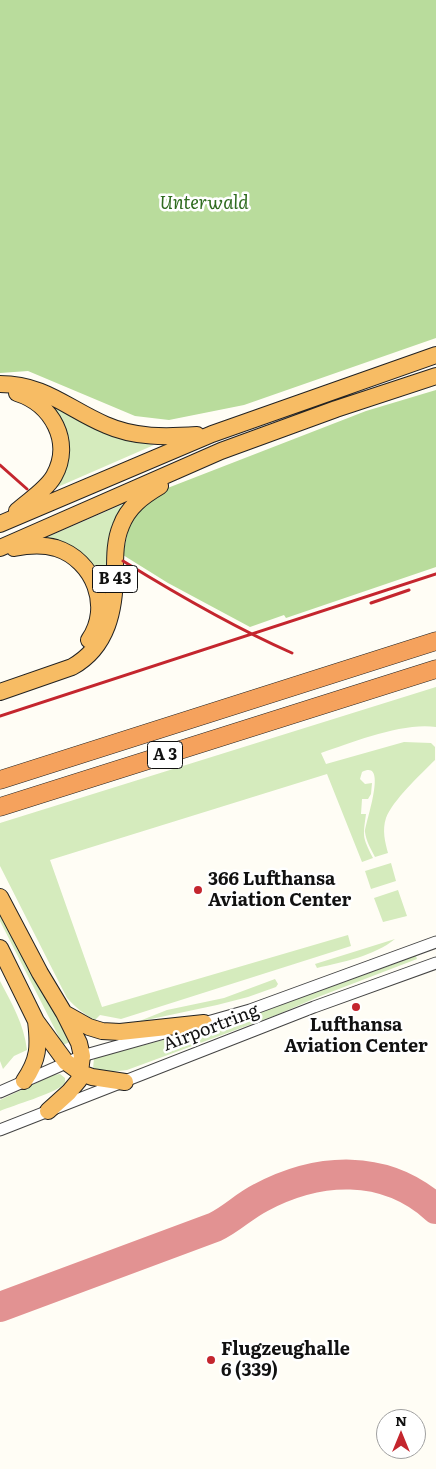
<!DOCTYPE html>
<html>
<head>
<meta charset="utf-8">
<style>
	body { margin:0 }
	#map { position:relative; width:436px; height:1469px; overflow:hidden; background:#fffdf5; font-family:Literata,serif }
	canvas { display:block }
	.north { position:absolute; left:376px; top:1409px; width:50px; height:50px; box-sizing:border-box; background:#fff; border:1px solid #a0a0a0; border-radius:50%; rotate:0deg; font-size:14px; font-weight:700; line-height:20px; text-align:center; color:#111 }
	.north::after { content:''; display:block; margin:auto; width:18px; height:22px; background:#c4262e; clip-path:polygon(50% 0,100% 100%,50% 72%,0 100%) }
</style>
</head>
<body>
<div id="map">
<canvas width="436" height="1469"></canvas>
<div class="north">N</div>
</div>
<script>
const c = document.querySelector('canvas').getContext('2d');
c.lineJoin = 'round';
function fillPath(path, color) {
  c.fillStyle = color;
  c.fill(path, 'evenodd');
}
function strokePath(path, color, width, dash) {
  c.strokeStyle = color;
  c.lineWidth = width;
  c.lineCap = dash ? 'butt' : 'round';
  c.setLineDash(dash || []);
  c.stroke(path);
}
function label(font, color, halo, rows, align = 'center') {
  c.font = font + ' Literata,serif';
  c.lineWidth = 5;
  c.setLineDash([]);
  c.textBaseline = 'middle';
  c.strokeStyle = halo;
  c.fillStyle = color;
  for (const [text, x, y, turn = 0] of rows) {
    c.save();
    c.translate(x, y);
    c.rotate((+turn || 0) * Math.PI / 180);
    c.textAlign = isNaN(turn) ? turn : align;
    if (halo) c.strokeText(text, 0, 0);
    c.fillText(text, 0, 0);
    c.restore();
  }
}
fillPath(new Path2D(`
	M52 405C90 428 110 438 154 445L53 489 60 472Z
	M128 502 107 607 102 591 43 539Z
	M436 687V727C403 722 353 742 321 753L326 764 404 742 431 743 435 747V760C422 773 392 801 386 818 382 830 385 842 388 853L375 857C371 849 366 841 365 832 365 823 389 758 362 772L360 779 365 784 372 783 371 794 368 799H362L361 814H366C363 837 362 836 373 858L362 862 327 774 50 860 102 1007 348 935 351 946 121 1019 100 1015 95 1020C84 1014 76 1008 67 998L0 866V823Z
	M391 863 396 881 371 889 365 871Z
	M398 890 407 916 383 922 374 898Z
	M0 910 72 1041 63 1045 0 921Z
	M395 939C374 956 343 962 317 968L315 964Z
	M416 956 417 959 318 997 279 1014 127 1070 111 1072 93 1069 94 1058 240 1020Z
	M275 979 278 984 276 987 248 997 217 1005 137 1022 167 1010 224 998Z
	M0 981C12 1004 24 1024 27 1050L14 1056 3 1069 0 1061Z
	M60 1074 65 1078C65 1082 66 1082 63 1085 53 1094 14 1105 0 1111V1100L53 1075Z`), '#d5ebbd');
fillPath(new Path2D(`
	M0 0H436V338L244 405 169 420 135 416 28 371 0 373Z
	M436 390V567L286 618 284 615 250 627 168 583 123 555 130 521 149 498 165 489 366 411Z`), '#b9dc9c');
strokePath(new Path2D(`
	M0 1307 215 1227C232 1219 244 1206 260 1198 318 1167 385 1163 436 1209`), '#e29292', 30);
const tertiary = new Path2D(`
	M197 1025 250 1010 436 942
	M0 1092 82 1056 164 1033
	M0 1130 314 1007 436 963`);
const trunk = new Path2D(`
	M0 384C45 384 68 409 106 425 135 438 166 437 197 435
	M17 511C29 500 46 490 54 476 73 442 52 404 17 393
	M0 524 212 434 436 355
	M0 548 221 451 336 409 436 376
	M14 548C29 545 42 544 56 548 94 560 112 607 89 640
	M0 692 72 667C108 647 115 609 115 571 115 556 115 540 121 526 128 507 143 496 160 486
	M0 897 40 973 64 1013 79 1043 82 1056 79 1080 69 1092 48 1111
	M0 948 36 1021 66 1062 81 1073 92 1077 125 1082
	M64 1013 89 1027 102 1031 120 1032 204 1023
	M24 1081C39 1059 39 1046 36 1021`);
const motorway = new Path2D(`
	M0 780 436 641
	M0 807 436 669`);
strokePath(tertiary, '#444', 13);
strokePath(trunk, '#222', 18);
strokePath(motorway, '#222', 19);
strokePath(tertiary, '#fff', 11);
strokePath(trunk, '#f7bc64', 16);
strokePath(motorway, '#f5a25d', 18);
strokePath(new Path2D(`
	M0 465 27 489
	M123 561C178 595 233 627 292 653
	M371 603 409 590
	M0 716 436 574`), '#c4262e', 3);
for (const [x, y, r, color] of [
	[198,890,5,"#c4262e"],
	[356,1007,5,"#c4262e"],
	[211,1360,5,"#c4262e"]
]) {
  const dot = new Path2D();
  dot.arc(x, y, r, 0, 2 * Math.PI);
  c.fillStyle = color;
  c.fill(dot);
  strokePath(dot, '#fff', 2);
}
for (const [x, y, w] of [
	[115,579,45],
	[165,755,35]
]) {
  const box = new Path2D();
  box.roundRect(x - w / 2, y - 13.5, w, 27, 4);
  c.fillStyle = '#fff';
  c.fill(box);
  strokePath(box, '#111', 1);
}
label('bold 16px', '#111', null, [
	["B 43",115,579],
	["A 3",165,755]
]);
label('italic 18px', '#2f6b1f', '#fff', [
	["Unterwald",204,204]
]);
label('bold 18px', '#111', '#fff', [
	["366 Lufthansa",208,880],
	["Aviation Center",208,901],
	["Lufthansa",356,1026,"center"],
	["Aviation Center",356,1047,"center"],
	["Flugzeughalle",221,1350],
	["6 (339)",221,1371]
], 'left');
label('18px', '#111', '#fff', [
	["Airportring",211,1028,-21]
]);
</script>
</body>
</html>
